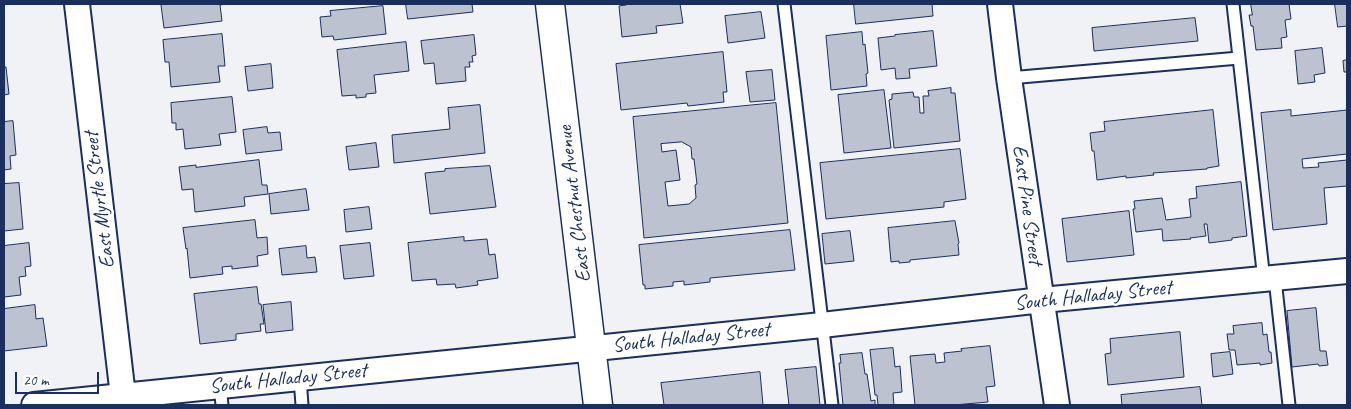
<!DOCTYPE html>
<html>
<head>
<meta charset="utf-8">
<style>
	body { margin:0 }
	#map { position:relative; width:1351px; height:409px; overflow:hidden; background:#f1f2f5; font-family:Caveat,sans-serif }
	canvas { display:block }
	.frame { position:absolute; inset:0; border:5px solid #1b2f5e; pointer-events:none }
	.scale { position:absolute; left:15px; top:372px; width:84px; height:22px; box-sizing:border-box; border:2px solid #1b2f5e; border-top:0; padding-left:6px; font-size:15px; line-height:18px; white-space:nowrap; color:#1b2f5e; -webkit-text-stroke:4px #fff; paint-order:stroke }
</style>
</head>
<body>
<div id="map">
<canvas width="1351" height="409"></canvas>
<div class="frame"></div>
<div class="scale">20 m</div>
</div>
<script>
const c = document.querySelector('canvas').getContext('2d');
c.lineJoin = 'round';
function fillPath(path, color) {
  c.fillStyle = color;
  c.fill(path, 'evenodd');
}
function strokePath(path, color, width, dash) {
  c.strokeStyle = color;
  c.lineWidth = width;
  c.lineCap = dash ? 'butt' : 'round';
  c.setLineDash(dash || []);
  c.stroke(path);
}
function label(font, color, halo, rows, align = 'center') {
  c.font = font + ' Caveat,sans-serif';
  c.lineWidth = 5;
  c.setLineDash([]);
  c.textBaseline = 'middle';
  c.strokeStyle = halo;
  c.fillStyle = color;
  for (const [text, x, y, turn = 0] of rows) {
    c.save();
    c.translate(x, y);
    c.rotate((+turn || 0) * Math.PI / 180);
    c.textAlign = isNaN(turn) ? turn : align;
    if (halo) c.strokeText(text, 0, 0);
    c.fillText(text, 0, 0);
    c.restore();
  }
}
const building = new Path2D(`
	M168 4H227L220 5 222 21 164 28 161 5Z
	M406 4H472L473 12 408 19Z
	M626 4H680L683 23 656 26 657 33 622 37 619 6 626 5Z
	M854 4H932L933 16 856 24Z
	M1251 4H1289L1291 19 1285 20 1287 37 1281 38 1282 48 1256 50 1253 26H1251L1249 15H1252Z
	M1335 4H1347V29V26L1338 27Z
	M383 6 386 34 334 40 333 36 322 37 320 17 331 16 330 11Z
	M761 12 765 38 728 43 725 16Z
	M1195 18 1198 41 1094 51 1092 28Z
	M933 31 937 66 909 69 910 78 896 79 895 68 881 70 878 38 895 36V35Z
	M862 32 863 45 865 44 868 73 866 74 867 86 831 90 826 36Z
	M222 34 225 66H218L220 82 171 87 169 62H165L163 40Z
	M474 35 476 55 472 56 473 62H469L470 67H465L466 81 436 84 434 63 424 64 421 41Z
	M406 42 409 71 374 75 376 93 366 94V97L356 98V95L342 96 337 50Z
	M1322 48 1325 73 1314 75 1315 82 1298 84 1295 51Z
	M723 52 727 92H723L724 102 688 106 687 103 621 110 616 64Z
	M1347 60V72H1344L1343 61Z
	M271 64 273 88 248 91 245 67Z
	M4 67H6L9 94 4 95Z
	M772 70 775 100 750 102 746 72Z
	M951 88V93H955L960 141 894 148 889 100 892 99V94L913 92 914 97H919L920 113H924L923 96H929L928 91Z
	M884 90 891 148 844 153 838 95Z
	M232 97 236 132 219 134 221 145 185 149 183 129 176 130V123H172L171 103Z
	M776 103 788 223 644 238 633 117ZM682 142 691 147 692 159H694L697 184 695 185 696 198 689 204 668 206 665 182 680 180 676 150 662 152 661 144Z
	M480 105 485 153 394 163 392 135 450 129 448 108Z
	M1213 110 1219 166 1207 168V169L1153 173 1154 175 1126 178V176L1097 180 1094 151H1092L1090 133 1105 131 1104 122Z
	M1291 110V116L1347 110V154L1302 159 1303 168 1319 167 1318 163 1347 160V186L1324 188 1327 224 1273 230 1261 113Z
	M13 121 16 155 10 156 11 169 4 170V122Z
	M267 127 268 133 280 132 282 150 246 154 243 130Z
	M376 143 379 167 349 170 346 147Z
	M960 149 966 199 944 202V207L826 219 820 163Z
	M259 160 262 185H267L268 194 244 197 245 206 195 212 193 189 182 190 179 167 196 165V167Z
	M490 166 496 207 430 214 425 173 445 171V169Z
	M1241 182 1247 236 1232 238V240L1209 243 1207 224H1204L1206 236 1190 238 1191 239 1163 241 1162 229 1136 232 1133 209H1135L1134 201 1162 198 1166 220 1191 217 1189 199 1197 198 1196 187Z
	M19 183 23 229 4 231V184Z
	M306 189 309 210 271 214 269 194Z
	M369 207 372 229 346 232 344 210Z
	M1129 211 1134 255 1067 262 1062 219Z
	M255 220 257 238 267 237 268 254 257 256 258 266 232 269V266L222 267 223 274 190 278 187 248 186 249 183 228Z
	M955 221 959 243 958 244 959 255 910 260V262L899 263V261L891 262 888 228Z
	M790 230 795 270 710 278V282L684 285V281L673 282V286L645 289V285H643L639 245Z
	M850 231 854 261 825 264 822 234Z
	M464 237V241L487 239 489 255 495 254 498 278 477 281 478 285 456 288 455 284 437 285 436 279 412 281 408 243Z
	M29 243 31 266 25 267 26 276 19 277 21 295 4 297V246Z
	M370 243 374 276 344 279 340 246Z
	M306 246 307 258 315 257 317 272 282 275 279 249Z
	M257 287 259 304H261L264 324H260L261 331 236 334V340L200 344 194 294Z
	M291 302 293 330 266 333 263 305Z
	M35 305 36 319 43 318 47 346 4 351V309Z
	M1316 308 1320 351H1326L1328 365 1319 366 1318 364 1292 367 1287 311Z
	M1262 323 1263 335 1267 334 1269 352H1271L1272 363 1260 365V363L1237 365 1235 350H1229L1227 334H1234L1233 326Z
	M1180 332 1184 377 1108 385 1105 354 1111 353 1110 339Z
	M990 346 995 386 986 387 988 402 954 405H915L910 356 935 354 936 363 945 362 944 353 962 351 961 349Z
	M893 348 895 367 900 366 902 392 893 393 894 405H878L877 395H875L870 350Z
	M1230 352 1233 374 1213 377 1211 354Z
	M862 353 865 374H867L871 401 875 400V405H843L839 363H841L840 355Z
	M816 367 820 405H789L785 370Z
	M760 372 763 405H664L661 383Z
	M1200 387 1202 405H1122L1121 395Z`);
fillPath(building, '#bcc2d0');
strokePath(building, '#1b2f5e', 1);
const lane = new Path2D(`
	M784 4 832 405
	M1233 4 1264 280
	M1009 78 1239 58
	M1275 279 1289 405
	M300 378 302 405
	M220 386 222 405`);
const street = new Path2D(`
	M77 4 123 396
	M1000 4 1009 78 1057 405
	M34 405 822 325 1042 300 1347 271`);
const secondary = new Path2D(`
	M550 4 598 405`);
strokePath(lane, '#1b2f5e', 15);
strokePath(street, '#1b2f5e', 28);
strokePath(secondary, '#1b2f5e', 31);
strokePath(lane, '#fff', 11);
strokePath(street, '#fff', 24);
strokePath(secondary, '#fff', 28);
label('21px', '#1b2f5e', '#fff', [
	["East Myrtle Street",100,200,-97],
	["East Chestnut Avenue",575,204,-97],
	["East Pine Street",1027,205,82],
	["South Halladay Street",1093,296,-6],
	["South Halladay Street",691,338,-6],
	["South Halladay Street",288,379,-6]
]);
</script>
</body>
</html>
